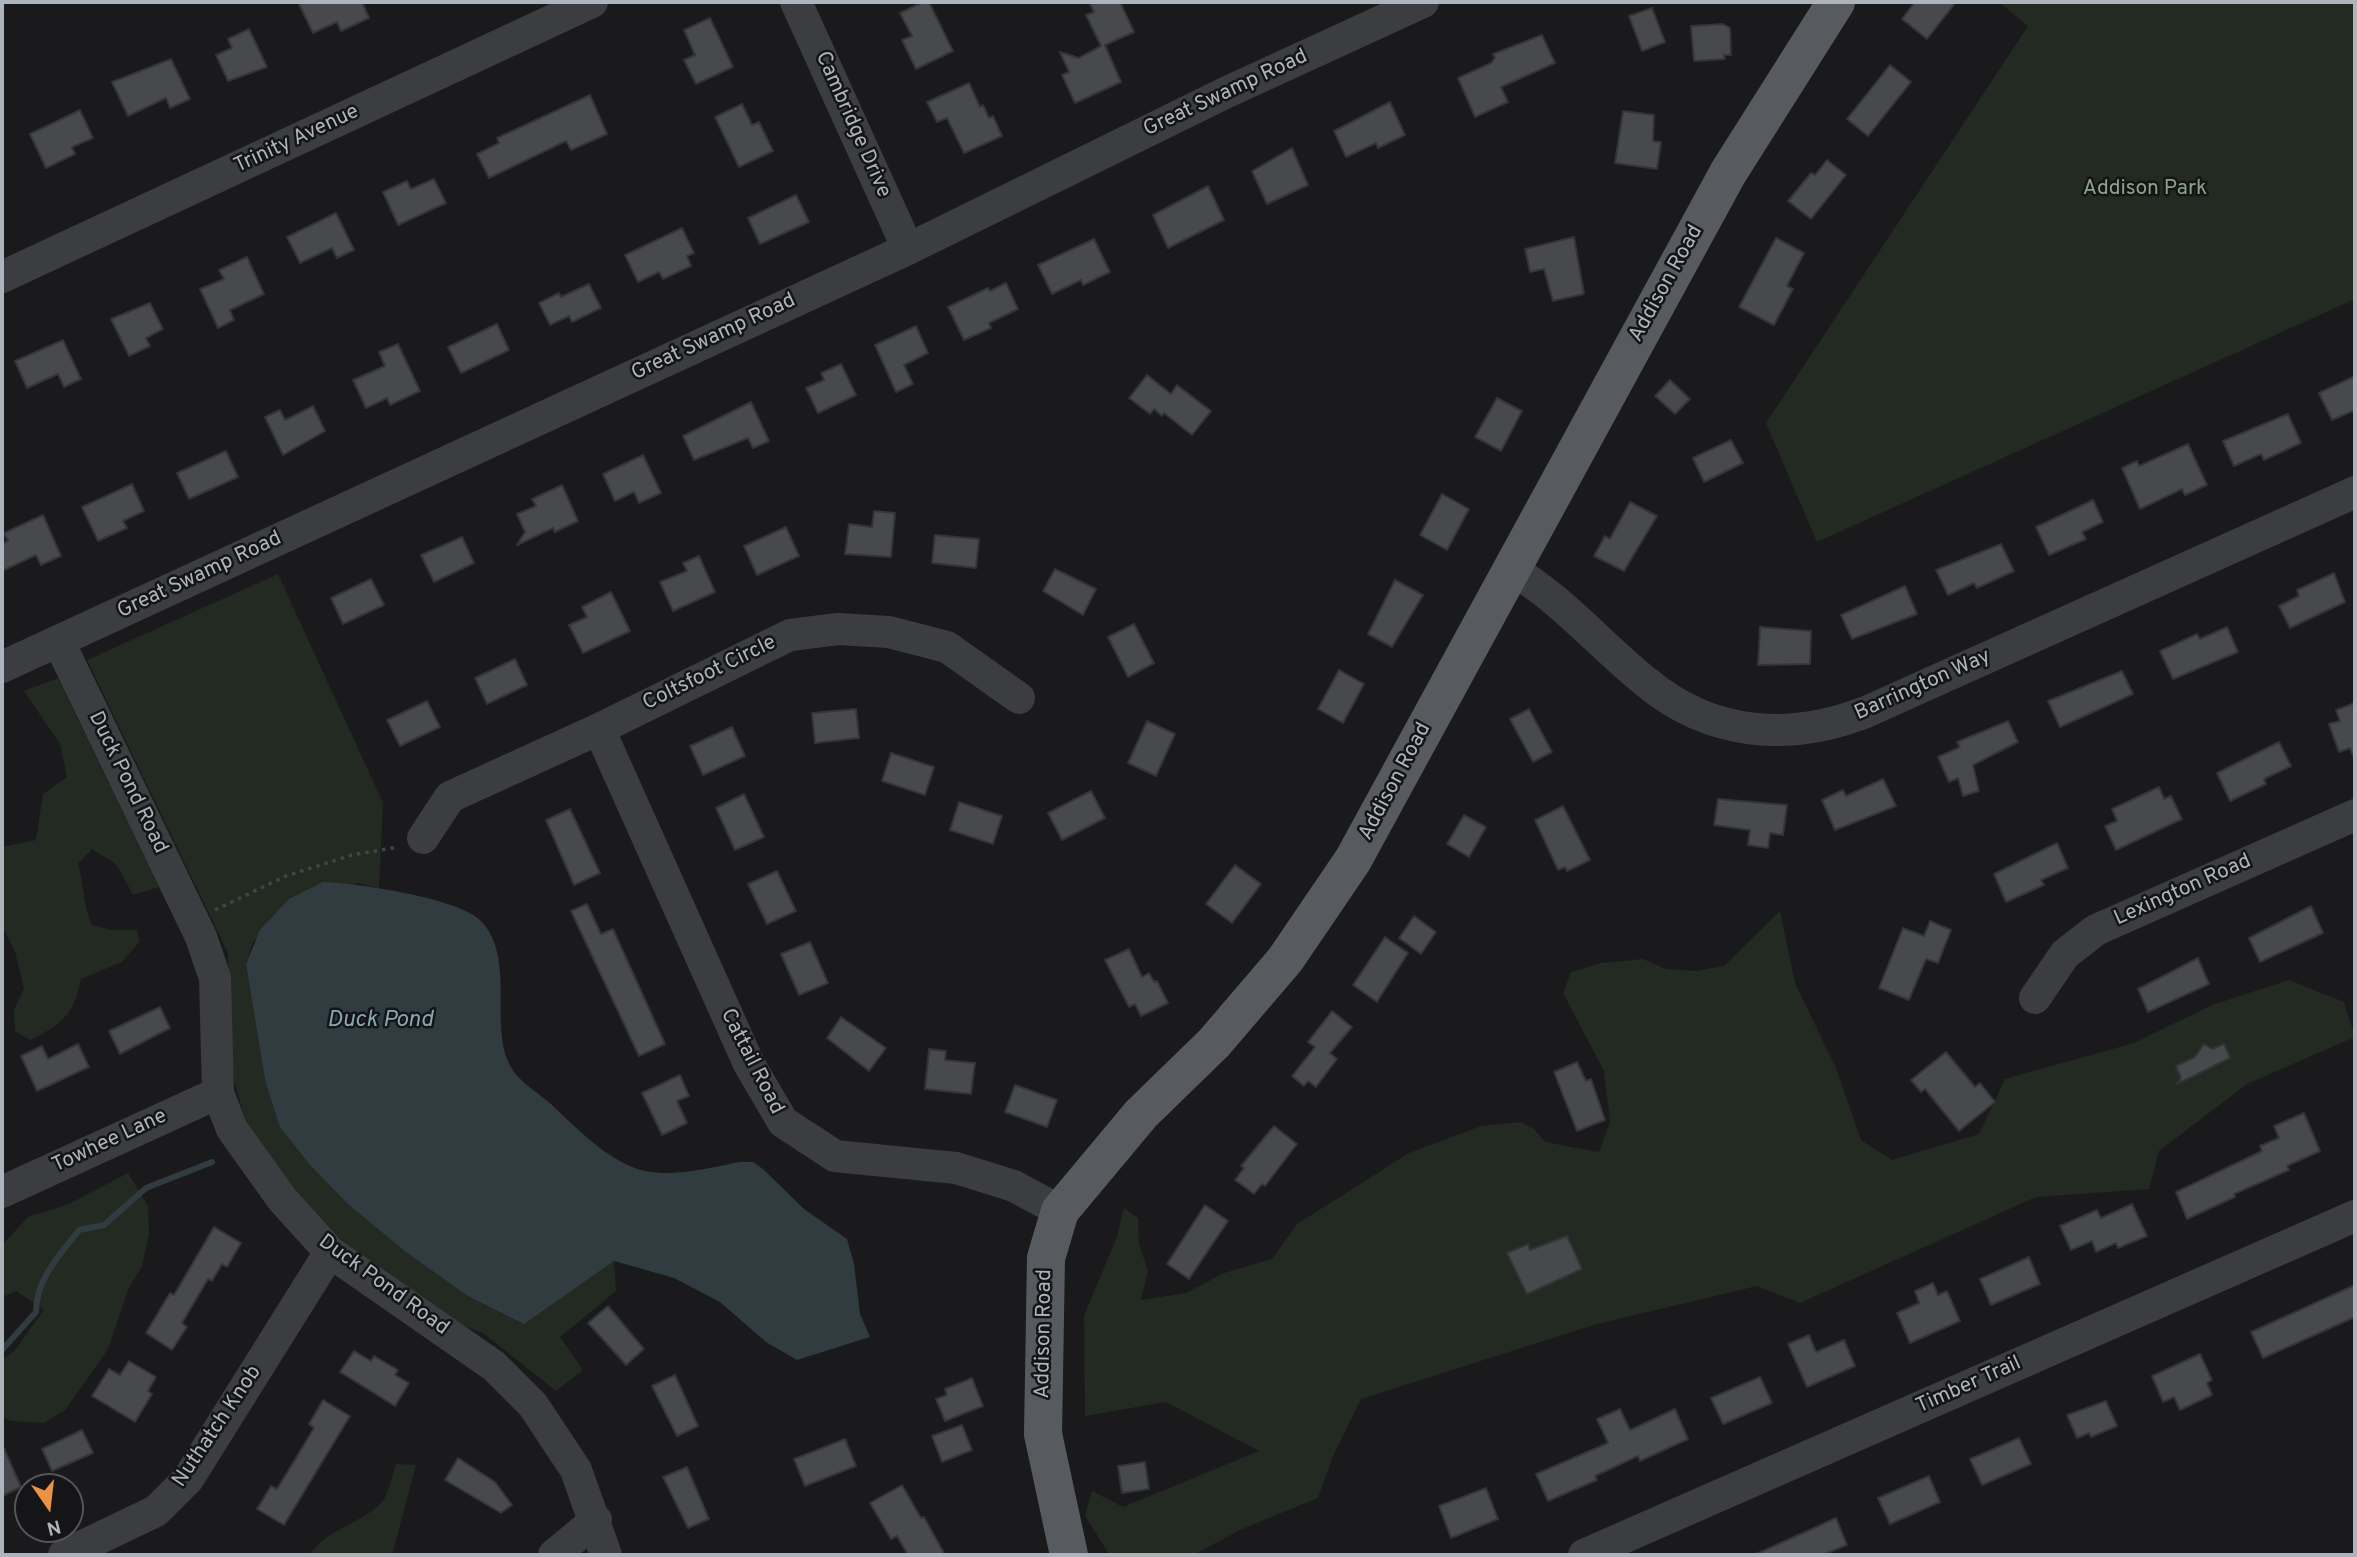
<!DOCTYPE html>
<html>
<head>
<meta charset="utf-8">
<style>
	body { margin:0 }
	#map { position:relative; width:2357px; height:1557px; overflow:hidden; background:#1a1a1c; font-family:Overpass,sans-serif }
	canvas { display:block }
	.frame { position:absolute; inset:0; border:4px solid #adb4bb; pointer-events:none }
	.north { position:absolute; left:14px; top:1473px; width:70px; height:70px; box-sizing:border-box; background:#151517; border:2px solid #525559; border-radius:50%; rotate:166deg; font-size:19px; font-weight:700; line-height:28px; text-align:center; color:#adb4bb }
	.north::after { content:''; display:block; margin:auto; width:24px; height:32px; background:#eb9343; clip-path:polygon(50% 0,100% 100%,50% 72%,0 100%) }
</style>
</head>
<body>
<div id="map">
<canvas width="2357" height="1557"></canvas>
<div class="frame"></div>
<div class="north">N</div>
</div>
<script>
const c = document.querySelector('canvas').getContext('2d');
c.lineJoin = 'round';
function fillPath(path, color) {
  c.fillStyle = color;
  c.fill(path, 'evenodd');
}
function strokePath(path, color, width, dash) {
  c.strokeStyle = color;
  c.lineWidth = width;
  c.lineCap = dash ? 'butt' : 'round';
  c.setLineDash(dash || []);
  c.stroke(path);
}
function label(font, color, halo, rows, align = 'center') {
  c.font = font + ' Overpass,sans-serif';
  c.lineWidth = 5;
  c.setLineDash([]);
  c.textBaseline = 'middle';
  c.strokeStyle = halo;
  c.fillStyle = color;
  for (const [text, x, y, turn = 0] of rows) {
    c.save();
    c.translate(x, y);
    c.rotate((+turn || 0) * Math.PI / 180);
    c.textAlign = isNaN(turn) ? turn : align;
    if (halo) c.strokeText(text, 0, 0);
    c.fillText(text, 0, 0);
    c.restore();
  }
}
fillPath(new Path2D(`
	M1999 2H2355V299L1817 542 1766 423 2028 26Z
	M278 574 383 803 379 888 357 883 253 941 246 964 265 1080 348 1204 468 1295 524 1323 614 1261 616 1291 560 1337 583 1370 556 1391 483 1333 451 1321 373 1265 310 1214 268 1164 244 1115 232 1073 228 953 87 660Z
	M58 678 159 887 133 895 117 865 92 849 78 864C84 885 83 905 92 925L111 930H137L140 941 122 962 81 979C74 1014 62 1025 30 1040L15 1031 14 1010 24 988 15 952 2 925V847L36 840 43 794 67 777 60 744 24 691Z
	M1780 911 1795 983 1836 1068 1861 1140 1892 1160 1979 1134 2005 1079 2134 1043 2212 1005 2289 980 2344 1002 2355 1037 2247 1084 2159 1151 2149 1189 2036 1197 1800 1303 1757 1286 1597 1324 1361 1399 1333 1456 1318 1498 1242 1529 1193 1555 1109 1554 1085 1516 1092 1491 1123 1507 1259 1451 1166 1402 1085 1416 1084 1316 1116 1239 1124 1208 1138 1218 1139 1244 1148 1271 1141 1300 1186 1293 1224 1273 1272 1259 1297 1224 1409 1153 1481 1126 1521 1122 1534 1129 1545 1142 1599 1152 1610 1122 1604 1071 1563 993 1571 972 1602 963 1643 959 1666 969 1697 971 1724 966Z
	M128 1173 148 1206 149 1234 142 1266 128 1290 108 1349 66 1409 44 1423 10 1421 2 1416V1360L15 1350 44 1310 16 1291 2 1297V1245L28 1217 69 1204Z
	M396 1464 416 1465 392 1555H310C323 1531 360 1524 380 1504 389 1496 392 1475 396 1464Z`), '#222a22');
fillPath(new Path2D(`
	M323 882C356 883 459 898 481 921 514 956 492 1018 507 1059 515 1080 535 1090 551 1104 581 1132 617 1172 661 1173 687 1174 714 1167 740 1162H753L763 1169 804 1209 847 1239 854 1264 860 1314 870 1337 797 1360 766 1342 720 1302 674 1278 614 1261 524 1324 468 1296 406 1252 348 1204 311 1166 280 1127 265 1080 246 964 260 930 289 899Z`), '#303c40');
strokePath(new Path2D(`
	M2 1350 36 1312C36 1279 60 1255 79 1230L104 1225 146 1188 212 1162`), '#303c40', 6);
const building = new Path2D(`
	M298 2H362L369 18 341 31 337 22 313 33Z
	M923 2H929L953 51 916 69 902 40 912 36 900 13Z
	M1089 2H1120L1134 32 1105 45 1121 82 1075 103 1062 75 1069 72 1060 52 1079 58 1101 46 1086 15 1094 12Z
	M1915 2H1956L1927 39 1902 19Z
	M1652 8 1665 42 1642 51 1629 16Z
	M710 18 733 67 696 84 684 60 695 55 684 30Z
	M1723 24 1730 28 1731 55H1724L1725 59 1694 61 1691 26Z
	M249 29 267 67 228 81 216 55 232 48 228 39Z
	M1542 35 1555 63 1501 87 1508 102 1475 117 1458 78 1491 63 1495 58 1493 54Z
	M171 59 190 99 170 108 166 98 128 116 112 82Z
	M1890 65 1911 82 1868 136 1847 119Z
	M969 83 980 107 983 105 989 118 993 116 1002 136 964 153 947 118 937 122 927 102Z
	M590 95 607 134 571 150 566 141 489 178 477 154 499 143 497 138Z
	M1390 102 1405 135 1378 148 1376 143 1346 157 1334 131Z
	M742 104 752 125 759 122 773 151 739 167 715 117Z
	M80 110 93 138 72 147 75 154 46 168 30 134Z
	M1623 111 1654 115 1653 141 1661 142 1657 169 1615 163Z
	M1292 148 1308 185 1267 204 1252 171Z
	M1827 160 1846 175 1811 219 1788 201 1811 173 1815 175Z
	M434 179 446 203 398 225 383 192 407 181 411 189Z
	M1208 186 1224 220 1168 248 1153 215Z
	M796 195 809 222 760 244 748 218Z
	M336 213 354 250 337 258 332 248 300 263 287 237Z
	M682 228 694 253 687 256 691 266 663 279 659 272 638 282 625 255Z
	M1574 237 1584 294 1553 301 1544 269 1530 272 1525 249Z
	M1776 238 1804 253 1787 286 1793 289 1774 325 1739 307Z
	M1094 239 1110 272 1083 285 1081 280 1052 294 1038 265Z
	M247 257 264 294 230 310 234 320 218 328 200 289 224 279 219 270Z
	M1006 283 1018 309 989 323 991 328 964 340 948 307 988 288 990 291Z
	M589 284 601 308 572 322 569 316 550 325 539 303 559 293 561 297Z
	M150 303 163 329 146 338 150 346 129 356 111 319Z
	M497 324 509 350 461 373 448 347Z
	M916 326 928 353 904 365 913 384 896 392 875 345Z
	M63 340 81 379 64 387 58 374 27 388 15 361Z
	M398 344 420 391 390 405 387 398 366 408 353 380 385 366 379 352Z
	M841 364 856 395 818 413 806 388 824 380 821 373Z
	M1147 375 1171 394 1177 385 1211 411 1192 435 1164 413 1162 416 1154 409 1150 414 1129 398Z
	M2355 376V410L2332 420 2319 393Z
	M1670 380 1690 399 1675 414 1655 396Z
	M1497 398 1522 411 1501 451 1475 437Z
	M751 402 769 441 753 448 748 438 694 460 683 436Z
	M313 406 325 431 283 455 265 417 280 410 285 420Z
	M2288 414 2301 443 2264 460 2261 454 2234 466 2223 441Z
	M1731 440 1743 463 1704 482 1693 458Z
	M2188 444 2207 485 2185 495 2182 489 2140 509 2122 468 2137 461 2139 466Z
	M226 451 238 477 189 499 177 473Z
	M643 455 661 493 639 503 634 492 615 501 603 474Z
	M132 484 144 511 123 521 127 528 98 541 82 507Z
	M562 485 578 521 555 532 553 528 517 545 525 532 517 514 536 506 532 499Z
	M1442 494 1469 509 1447 550 1420 535Z
	M2093 500 2103 522 2082 532 2086 539 2049 555 2036 527Z
	M1630 502 1657 516 1624 571 1594 556 1605 536 1610 539Z
	M874 511 895 513 891 557 845 554 849 524 872 527Z
	M43 515 61 556 41 565 36 555 2 571V543L8 541 4 533Z
	M786 527 799 556 757 575 744 546Z
	M935 535 979 539 976 568 932 563Z
	M462 537 474 563 434 582 421 555Z
	M2001 544 2014 571 1977 588 1974 583 1948 595 1936 570Z
	M699 556 715 592 673 611 660 582 687 571 683 563Z
	M1055 569 1096 589 1083 615 1043 591Z
	M2334 573 2345 602 2290 628 2279 606 2299 596 2297 590Z
	M371 579 384 605 343 624 331 598Z
	M1395 580 1423 595 1392 647 1368 634Z
	M1905 586 1917 614 1852 639 1841 615Z
	M611 592 630 631 583 653 569 625 587 617 582 607Z
	M1134 624 1154 663 1128 677 1108 637Z
	M1760 627 1811 631 1810 664 1758 665Z
	M2227 627 2238 652 2173 679 2160 651 2197 634 2200 639Z
	M515 659 527 685 487 704 475 678Z
	M1339 670 1364 684 1343 723 1318 709Z
	M2122 671 2133 694 2060 727 2048 701Z
	M427 701 440 727 400 746 387 720Z
	M2355 703V756H2353L2350 748 2339 752 2329 724 2340 721 2336 710Z
	M856 709 859 738 815 743 812 713Z
	M1529 709 1552 752 1533 762 1510 719Z
	M1147 721 1175 734 1156 776 1128 763Z
	M2008 721 2018 742 1973 765 1979 791 1963 796 1958 778 1949 782 1938 757 1960 747 1957 742Z
	M732 727 745 756 703 775 690 746Z
	M2279 742 2291 766 2264 779 2266 784 2230 801 2217 773Z
	M891 753 934 767 925 795 882 781Z
	M1883 779 1896 806 1835 830 1822 800 1843 790 1846 796Z
	M2159 787 2164 799 2171 796 2182 819 2116 850 2105 826 2117 821 2112 809Z
	M1091 791 1105 818 1062 840 1048 813Z
	M744 794 764 837 735 850 716 808Z
	M1718 799 1787 805 1783 835 1770 833 1768 848 1748 845 1750 830 1714 825Z
	M959 802 1002 816 993 844 950 830Z
	M1563 806 1590 860 1567 871 1565 867 1558 870 1535 820Z
	M570 809 600 873 574 885 546 820Z
	M1464 815 1486 827 1469 857 1447 844Z
	M2057 843 2068 868 2041 880 2044 885 2006 902 1994 874Z
	M1235 865 1261 884 1232 923 1206 904Z
	M777 871 796 911 767 924 748 884Z
	M587 904 601 934 613 929 665 1044 639 1056 571 911Z
	M2311 906 2323 933 2260 962 2249 938Z
	M1414 916 1436 932 1421 954 1399 938Z
	M1930 921 1951 930 1938 963 1926 959 1909 1000 1879 988 1903 928 1924 936Z
	M1385 937 1408 953 1377 1002 1353 985Z
	M810 942 828 983 799 995 781 954Z
	M1129 949 1142 977 1149 973 1154 982 1157 981 1168 1003 1141 1016 1135 1004 1129 1007 1105 960Z
	M2198 958 2209 984 2148 1012 2138 989Z
	M160 1007 170 1028 120 1054 109 1031Z
	M1332 1011 1352 1027 1330 1053 1337 1059 1316 1087 1308 1081 1304 1086 1292 1076 1315 1047 1308 1042Z
	M841 1017 886 1048 869 1071 827 1038Z
	M78 1044 89 1067 37 1091 21 1056 42 1046 48 1059Z
	M2204 1044 2212 1049 2224 1044 2230 1058 2177 1084 2181 1078 2176 1066 2195 1057Z
	M929 1049 946 1051 945 1060 975 1063 971 1094 925 1089Z
	M1946 1052 1975 1087 1980 1083 1995 1102 1959 1131 1925 1089 1921 1092 1911 1080Z
	M1577 1062 1586 1081 1591 1079 1605 1120 1577 1131 1554 1072Z
	M680 1075 689 1096 677 1101 687 1123 662 1135 642 1093Z
	M1015 1085 1057 1100 1047 1127 1005 1112Z
	M2304 1113 2320 1151 2287 1166 2289 1170 2234 1194 2235 1197 2187 1219 2176 1192 2262 1151 2260 1146 2279 1138 2274 1126Z
	M1274 1126 1297 1144 1265 1186 1262 1184 1254 1194 1235 1180 1244 1168 1241 1166Z
	M2132 1204 2147 1236 2118 1248 2116 1243 2096 1252 2092 1241 2071 1250 2060 1226 2097 1210 2101 1218Z
	M1205 1205 1228 1221 1189 1279 1167 1264Z
	M214 1227 241 1243 227 1267 222 1264 212 1281 208 1279 182 1323 187 1327 172 1350 146 1333 170 1293 174 1295Z
	M1567 1236 1582 1269 1527 1294 1507 1253 1528 1244 1530 1250Z
	M2029 1257 2040 1284 1991 1305 1980 1279Z
	M1933 1283 1938 1295 1947 1291 1960 1321 1910 1343 1897 1313 1919 1303 1915 1291Z
	M2355 1285V1317L2263 1358 2251 1332Z
	M608 1306 644 1349 626 1365 588 1323Z
	M1809 1335 1816 1352 1844 1340 1855 1366 1807 1387 1788 1344Z
	M354 1351 371 1361 374 1356 398 1370 395 1375 409 1383 395 1406 340 1372Z
	M2200 1354 2212 1380 2207 1383 2212 1395 2180 1410 2174 1397 2163 1402 2152 1376Z
	M129 1361 156 1377 148 1391 152 1394 135 1422 92 1396 109 1369 120 1375Z
	M675 1375 698 1426 677 1436 652 1386Z
	M1760 1377 1772 1403 1723 1424 1711 1398Z
	M972 1378 983 1406 945 1421 936 1399 947 1395 945 1389Z
	M323 1400 350 1416 284 1525 257 1509 271 1486 277 1489 296 1458 314 1428 309 1424Z
	M2106 1401 2117 1426 2091 1437 2089 1433 2077 1438 2067 1415Z
	M1620 1409 1630 1430 1675 1409 1688 1439 1640 1461 1638 1456 1595 1476 1597 1480 1548 1501 1536 1474 1608 1443 1597 1419Z
	M962 1425 972 1450 942 1462 932 1436Z
	M82 1430 93 1453 52 1471 42 1449Z
	M2019 1438 2031 1464 1982 1485 1970 1459Z
	M845 1439 856 1466 805 1486 794 1459Z
	M2 1444 21 1487 2 1496Z
	M458 1458 495 1482 512 1505 501 1513 445 1480Z
	M1145 1462 1149 1489 1122 1493 1118 1466Z
	M687 1467 709 1519 688 1528 663 1477Z
	M1929 1476 1940 1502 1890 1524 1878 1498Z
	M902 1485 921 1518 924 1517 945 1555H908L897 1536 891 1539 870 1503Z
	M1486 1488 1498 1519 1451 1538 1439 1506Z
	M1836 1518 1847 1545 1822 1555H1754Z`);
fillPath(building, '#47494c');
strokePath(building, '#343538', 2);
strokePath(new Path2D(`
	M215 910 286 876 352 855 398 847`), '#414448', 3.5, [3.5, 5]);
strokePath(new Path2D(`
	M796 2 908 249
	M2 277 592 2
	M1511 569C1562 599 1600 645 1646 682 1711 736 1789 742 1866 712L2355 492
	M59 642 201 937 215 978 218 1093 232 1129 282 1199 330 1252 494 1366 533 1405 576 1470 606 1555
	M2 667 908 249 1225 93 1423 2
	M599 729 749 1064 783 1122 835 1156 956 1168 1014 1186 1060 1211
	M423 838 450 797 599 729 790 635 838 629 889 632 947 647 1019 698
	M2035 998 2065 954 2096 930 2355 815
	M2 1192 218 1093
	M64 1555 156 1511 188 1479 330 1252
	M554 1555 596 1520
	M1584 1555 2355 1216`), '#3b3d41', 32);
strokePath(new Path2D(`
	M1069 1555 1043 1434 1046 1258 1060 1211 1141 1114 1214 1043 1285 960 1353 860 1728 173 1836 2`), '#575b60', 38);
label('21px', '#adb4bb', '#151517', [
	["Great Swamp Road",1226,94,-25],
	["Cambridge Drive",852,125,66],
	["Trinity Avenue",297,140,-25],
	["Addison Road",1667,284,-61],
	["Great Swamp Road",714,338,-25],
	["Great Swamp Road",200,576,-25],
	["Coltsfoot Circle",710,674,-26],
	["Barrington Way",1923,686,-24],
	["Addison Road",1396,782,-62],
	["Duck Pond Road",127,783,64],
	["Lexington Road",2183,891,-24],
	["Cattail Road",751,1062,63],
	["Towhee Lane",110,1142,-25],
	["Duck Pond Road",383,1286,36],
	["Addison Road",1045,1334,-89],
	["Timber Trail",1969,1386,-24],
	["Nuthatch Knob",218,1427,-56]
]);
label('21px', '#89a585', '#151517', [
	["Addison Park",2145,190]
]);
label('italic 23px', '#86a7b4', '#151517', [
	["Duck Pond",380,1021]
]);
</script>
</body>
</html>
